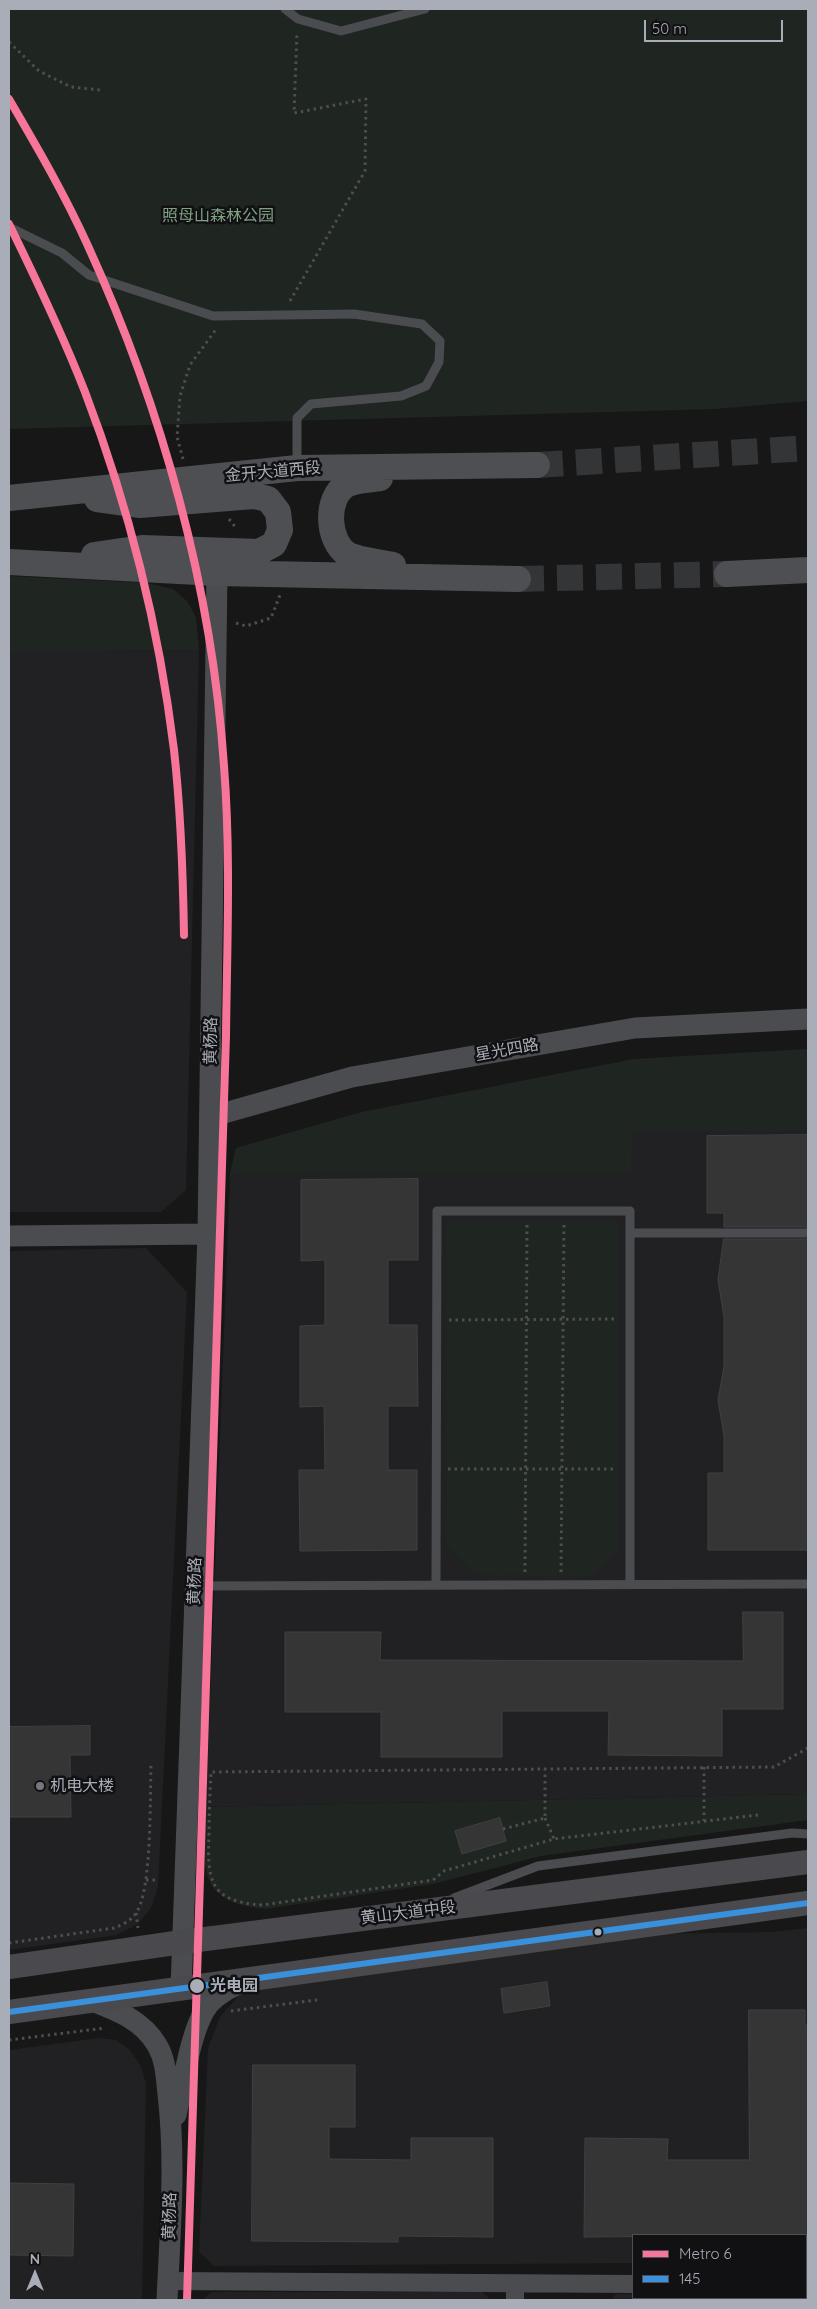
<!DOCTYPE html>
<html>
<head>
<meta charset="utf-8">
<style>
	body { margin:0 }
	#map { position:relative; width:817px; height:2309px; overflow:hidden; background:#171717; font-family:Quicksand,sans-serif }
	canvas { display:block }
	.frame { position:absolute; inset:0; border:10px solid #a9adb7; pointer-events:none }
	.legend { position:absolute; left:632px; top:2234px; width:175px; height:65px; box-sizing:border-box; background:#111113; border:1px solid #4e4f55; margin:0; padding:6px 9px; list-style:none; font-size:15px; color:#a9adb7 }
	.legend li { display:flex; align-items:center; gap:10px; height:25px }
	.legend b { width:25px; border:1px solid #4e4f55 }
	.north { position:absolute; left:10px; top:2249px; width:50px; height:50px; -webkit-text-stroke:4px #111113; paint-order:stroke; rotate:0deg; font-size:14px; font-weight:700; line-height:20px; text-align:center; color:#a9adb7 }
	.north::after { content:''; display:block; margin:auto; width:18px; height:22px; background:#a9adb7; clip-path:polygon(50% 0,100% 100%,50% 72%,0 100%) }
	.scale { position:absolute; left:644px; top:20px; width:139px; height:22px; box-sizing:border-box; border:2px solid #a9adb7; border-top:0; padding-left:6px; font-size:15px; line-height:18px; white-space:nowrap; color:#a9adb7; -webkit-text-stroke:4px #111113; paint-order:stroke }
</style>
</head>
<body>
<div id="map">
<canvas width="817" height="2309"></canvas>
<div class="frame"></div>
<ul class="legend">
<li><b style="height:6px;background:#f67599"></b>Metro 6</li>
<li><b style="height:6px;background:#3a90db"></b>145</li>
</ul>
<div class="north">N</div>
<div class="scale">50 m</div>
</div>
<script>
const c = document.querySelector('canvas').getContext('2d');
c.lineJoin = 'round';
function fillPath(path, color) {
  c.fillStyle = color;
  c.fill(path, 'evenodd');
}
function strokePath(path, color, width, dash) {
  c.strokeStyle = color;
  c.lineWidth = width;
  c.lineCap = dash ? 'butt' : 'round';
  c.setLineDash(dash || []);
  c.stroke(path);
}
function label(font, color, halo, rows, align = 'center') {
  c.font = font + ' Quicksand,"Noto Sans SC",sans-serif';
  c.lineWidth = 5;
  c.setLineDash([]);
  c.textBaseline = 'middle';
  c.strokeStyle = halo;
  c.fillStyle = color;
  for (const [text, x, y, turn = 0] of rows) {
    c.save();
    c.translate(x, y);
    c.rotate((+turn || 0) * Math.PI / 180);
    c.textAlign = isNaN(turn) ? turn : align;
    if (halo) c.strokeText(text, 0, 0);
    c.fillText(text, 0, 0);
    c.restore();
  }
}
fillPath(new Path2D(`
	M199 650 186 1190 161 1212H9V651Z
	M808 1049V1794L206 1807 230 1174 236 1148 362 1112 634 1059Z
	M146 1248 187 1292 158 1887 151 1908 138 1924 117 1935 9 1950V1251Z
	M808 1928V2262H806V2235H633V2263L214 2266 199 2252 208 2048 220 2017 242 1992 655 1934 771 1932Z
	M99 2038 116 2040 130 2050 140 2065 146 2083 142 2300H9V2050Z
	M211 2292H482L491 2300H203Z
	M806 2292H808V2300H610L616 2294H633V2298H806Z`), '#212123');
fillPath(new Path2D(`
	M9 9H808V401L715 409 9 429Z
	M9 576 147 583 173 589 187 601 196 617 199 650 9 652Z
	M808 1049V1131L632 1132 631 1172 230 1174 236 1148 362 1112 634 1059Z
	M447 1221H619V1551L590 1576 475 1575 447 1546Z
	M808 1794V1820L541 1856 433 1884 265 1909C193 1902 204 1863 206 1807Z`), '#1f2520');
const building = new Path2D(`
	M808 1135V1227H724V1213H707V1136Z
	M418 1179V1260H388V1325H417L418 1406H388V1470H417V1550L300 1551 299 1470H325L324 1406 300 1407V1326L325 1325V1260L301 1261V1180Z
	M724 1239H808V1550H708V1473H724V1436L718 1400 724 1367V1317L718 1280Z
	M743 1612H783V1709H722V1756L608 1755 609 1711H502V1757H381V1712H285V1632H381L380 1660 743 1661Z
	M90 1726V1755H70L71 1817H9V1727Z
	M500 1818 506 1841 462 1854 455 1831Z
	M547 1982 550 2006 504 2013 501 1989Z
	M749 2010H805V2025H808V2235L584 2237 585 2138 668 2139 667 2160H749Z
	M253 2065H355V2127H329V2159L411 2160V2138H493V2237L398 2236V2242L252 2241Z
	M9 2183 74 2184 73 2256 9 2255Z`);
fillPath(building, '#353536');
strokePath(building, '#3f4043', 1);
strokePath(new Path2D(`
	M537 465 808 448
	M518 579 727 574`), '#343537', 26, [26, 13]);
strokePath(new Path2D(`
	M9 42 39 71 71 87 100 90
	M290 301 365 171 366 99 294 113 297 32
	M183 459 177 437 180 396 190 365 217 328
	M229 519 237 529
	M236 623 246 626 271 618 280 595
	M449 1320 617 1319
	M448 1469H617
	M525 1572 527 1223
	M561 1572 564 1223
	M704 1767V1821
	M758 1815 554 1839 444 1871 433 1880 263 1905C209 1902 207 1880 209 1833 209 1813 210 1792 211 1772L774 1767 808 1748
	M545 1818 554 1839
	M503 1829 545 1818V1769
	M146 1880H159
	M136 1913 138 1928
	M9 1943 114 1928C122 1925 131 1921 136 1913 152 1892 150 1795 151 1764
	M231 2011 317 2000
	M9 2040 105 2028`), '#4d4e51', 3, [2.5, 4]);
strokePath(new Path2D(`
	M285 9 298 19 341 31 425 9
	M9 229H13L62 253 89 275 213 316 354 314 422 324 440 341 439 362 426 386 401 396 311 404 297 418V465
	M630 1233H808
	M436 1585 437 1211H630V1584
	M195 1586 808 1584
	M454 1898 538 1866 792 1833 808 1834`), '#4b4c50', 9);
strokePath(new Path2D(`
	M168 2281 633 2284
	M515 2284V2300
	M806 2285H808`), '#4b4c50', 18);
strokePath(new Path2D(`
	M210 1117 352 1077 635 1028 808 1019
	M9 1236 208 1234
	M181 1989 208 1234 217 573
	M92 2001C117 2010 143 2021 157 2045 166 2060 166 2077 168 2094 176 2162 170 2232 167 2300
	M176 2115C183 2086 191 2024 210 2003 219 1993 230 1988 243 1982`), '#4b4c50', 21);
strokePath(new Path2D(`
	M9 1967 182 1942 808 1862
	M9 2012 808 1903`), '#4a4a4e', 24);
strokePath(new Path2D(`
	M380 478C371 480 354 480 346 485 325 498 327 541 347 554 356 560 381 562 393 565
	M9 498 297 468 537 465
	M94 555 142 548 259 552 274 544 280 530 278 512 268 499 254 496 140 505 97 499
	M9 562 217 573 518 579
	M727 574 808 570`), '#4d4f52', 26);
strokePath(new Path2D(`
	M9 2012 808 1903`), '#3a90db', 6);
strokePath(new Path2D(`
	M9 99C37 147 65 195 88 246 162 408 212 587 224 766 231 856 227 946 226 1036L187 2300
	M9 224C36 279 63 335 85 392 129 507 159 628 174 750 181 812 183 873 184 935`), '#f67599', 8);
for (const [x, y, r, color] of [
	[40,1786,5,"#76787f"],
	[598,1932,4.5,"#a9adb7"],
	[197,1986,8,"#a9adb7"]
]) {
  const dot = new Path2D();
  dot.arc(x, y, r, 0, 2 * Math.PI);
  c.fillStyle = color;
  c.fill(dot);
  strokePath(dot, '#111113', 2);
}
label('16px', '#81a184', '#111113', [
	["照母山森林公园",218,216]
]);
label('16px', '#a9adb7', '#111113', [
	["金开大道西段",273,472,-5],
	["黄杨路",211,1041,-89],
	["星光四路",507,1050,-10],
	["黄杨路",195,1581,-88],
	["黄山大道中段",408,1913,-7],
	["黄杨路",170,2216,-88]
]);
label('16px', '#a9adb7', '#111113', [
	["机电大楼",50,1786]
], 'left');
label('bold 16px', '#a9adb7', '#111113', [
	["光电园",210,1986]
], 'left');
</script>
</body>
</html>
